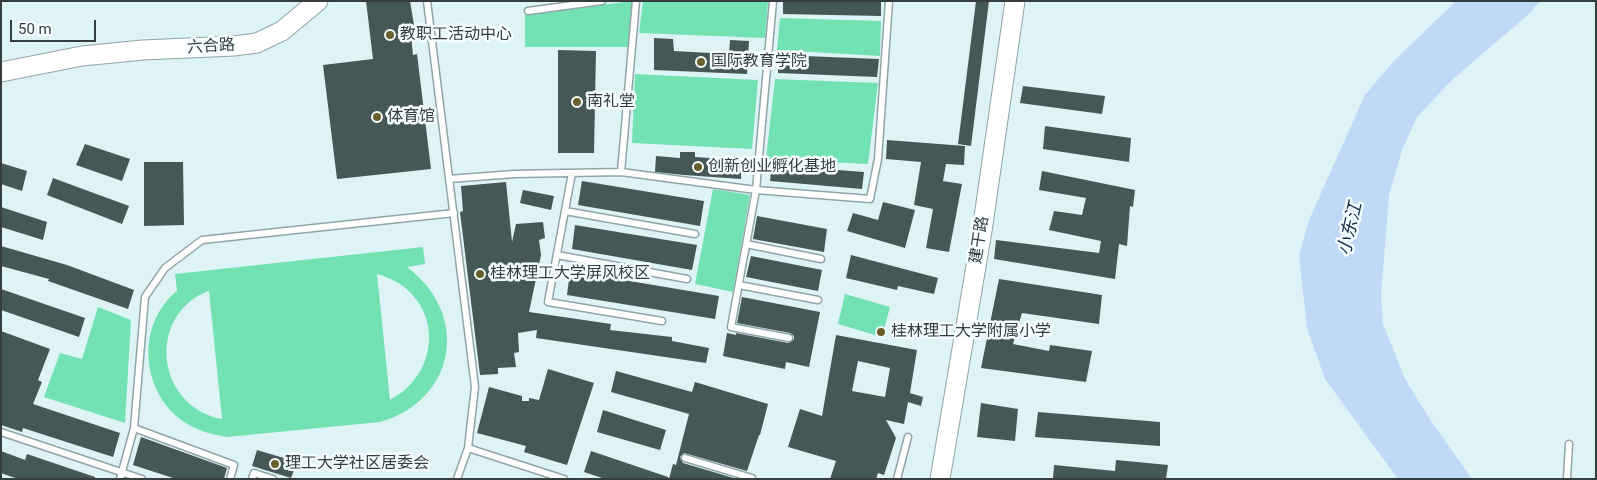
<!DOCTYPE html>
<html>
<head>
<meta charset="utf-8">
<style>
	body { margin:0 }
	#map { position:relative; width:1597px; height:480px; overflow:hidden; background:#ddf3f6; font-family:Roboto,sans-serif }
	canvas { display:block }
	.frame { position:absolute; inset:0; border:2px solid #353d3f; pointer-events:none }
	.scale { position:absolute; left:10px; top:20px; width:86px; height:22px; box-sizing:border-box; border:2px solid #353d3f; border-top:0; padding-left:6px; font-size:15px; line-height:18px; white-space:nowrap; color:#353d3f; -webkit-text-stroke:4px #f5fdff; paint-order:stroke }
</style>
</head>
<body>
<div id="map">
<canvas width="1597" height="480"></canvas>
<div class="frame"></div>
<div class="scale">50 m</div>
</div>
<script>
const c = document.querySelector('canvas').getContext('2d');
c.lineJoin = 'round';
function fillPath(path, color) {
  c.fillStyle = color;
  c.fill(path, 'evenodd');
}
function strokePath(path, color, width, dash) {
  c.strokeStyle = color;
  c.lineWidth = width;
  c.lineCap = dash ? 'butt' : 'round';
  c.setLineDash(dash || []);
  c.stroke(path);
}
function label(font, color, halo, rows, align = 'center') {
  c.font = font + ' Roboto,"Noto Sans SC",sans-serif';
  c.lineWidth = 5;
  c.setLineDash([]);
  c.textBaseline = 'middle';
  c.strokeStyle = halo;
  c.fillStyle = color;
  for (const [text, x, y, turn = 0] of rows) {
    c.save();
    c.translate(x, y);
    c.rotate((+turn || 0) * Math.PI / 180);
    c.textAlign = isNaN(turn) ? turn : align;
    if (halo) c.strokeText(text, 0, 0);
    c.fillText(text, 0, 0);
    c.restore();
  }
}
fillPath(new Path2D(`
	M632 1 628 47H525V15Z
	M643 1H768L765 38 639 33Z
	M780 18 881 21 880 56 777 50Z
	M635 74 758 80 752 149 632 143Z
	M775 79 878 83 868 164 766 159Z
	M713 189 750 195 733 292 695 284Z
	M423 247 425 264 407 267C470 314 457 400 380 422L227 437C210 434 194 430 180 419 140 388 137 323 177 291L175 274ZM377 274C441 291 447 369 390 400ZM209 291 222 419C170 410 149 347 183 308 190 301 199 294 209 291Z
	M845 294 890 307 882 337 838 324Z
	M98 307 131 320 125 423 44 397 60 353 82 359Z`), '#73e2b2');
fillPath(new Path2D(`
	M1456 1H1540L1530 13 1453 79 1417 117 1402 150 1389 195 1381 295 1383 324 1405 379 1429 418 1472 479H1398L1325 379 1307 328 1299 256 1309 220 1365 95 1393 62Z`), '#bfd9f7');
fillPath(new Path2D(`
	M366 1H410L414 25 410 26 413 55 417 54 431 169 337 179 323 65 373 59Z
	M783 1H881V16L783 14Z
	M976 1H989L971 146 958 144Z
	M654 38 673 39 674 51 729 54 730 40 749 41 747 74 654 70Z
	M558 50 596 51 594 153H558Z
	M779 55 879 59 877 77 778 73Z
	M1023 86 1105 96 1102 114 1020 103Z
	M1045 126 1131 138 1129 162 1043 149Z
	M887 140 965 146 964 165 946 164 943 181 962 184 949 252 926 248 933 209 914 205 921 162 886 159Z
	M85 144 130 159 122 181 76 165Z
	M680 152H695V157L741 160V179L684 175 655 172 656 156 680 158Z
	M144 162H183L184 225 144 226Z
	M1 163 27 171 22 191 1 184Z
	M772 165 864 172 862 189 770 181Z
	M1042 171 1135 190 1133 207 1130 206 1127 246 1119 244 1115 279 994 259 996 240 1099 253 1101 241 1049 230 1054 211 1082 215 1086 198 1039 190Z
	M53 178 129 206 122 224 47 195Z
	M582 181 704 201 700 226 578 205Z
	M506 182 512 242 516 224 543 222 545 238 539 240 541 255 529 312 611 324 610 330 672 337V341L709 348 706 363 536 338 537 330 518 333 519 352 514 353 516 367 498 368V374L480 375 460 212 463 211 461 186Z
	M523 190 554 196 551 210 520 203Z
	M883 202 915 210 905 248 847 231 853 213 878 220Z
	M1 207 47 222 43 240 1 227Z
	M757 216 827 229 824 252 753 239Z
	M575 225 697 245 692 270 572 249Z
	M1 246 67 265 134 290 128 309 48 281 49 279 1 266Z
	M851 255 938 278 934 294 898 286 897 290 846 278Z
	M751 256 822 270 818 291 746 277Z
	M570 271 719 296 715 319 567 295Z
	M999 279 1102 295 1099 324 1022 313 1013 344 1049 351 1050 345 1092 351 1086 382 981 368Z
	M1 289 85 318 79 337 1 310Z
	M742 297 820 312 809 367 786 362 785 369 723 356 727 333 736 335V333L788 343 794 339V336L790 333 737 323Z
	M1 331 50 349 38 380 42 382 33 404 120 433 113 457 23 428 22 432 1 425Z
	M836 335 917 350 910 393 923 397 921 406 908 402 904 424 886 420 896 438 884 475 878 473 876 479H830L836 461 788 447 800 409 822 416ZM858 361 890 368 885 397 852 391Z
	M548 369 594 383 567 465 524 452 526 446 477 433 489 387 522 396V401H529V398L539 400Z
	M616 371 692 392 695 382 768 404 760 435H759L747 471 684 453 680 457 683 463 737 479H669L673 464 676 465 689 414 611 392Z
	M981 403 1018 409 1015 441 977 437Z
	M603 410 666 430 660 450 597 432Z
	M1038 412 1160 422V446L1035 437Z
	M141 437 227 468 224 479H176L133 465Z
	M257 450 297 462 291 478 252 466Z
	M1 451 25 460 27 454 95 477V479H20L12 477 1 473Z
	M591 451 668 477V479H605L584 472Z
	M1116 460 1168 465 1166 479H1053L1054 465 1115 471Z`), '#465855');
const lane = new Path2D(`
	M427 1 475 387 468 448 457 479
	M773 1 756 190 731 327 789 338
	M528 11 602 1
	M621 172 636 1
	M572 173 548 302 662 321
	M449 179 514 174 621 172 756 190 870 199 878 159 889 1
	M565 211 695 234
	M746 244 821 259
	M557 255 687 279
	M739 285 818 300
	M134 428 234 465 230 479
	M1 432 142 479
	M468 448 564 479
	M685 458 752 478V479
	M120 479 134 428 145 297 165 268 202 240 454 213
	M252 479 254 473 273 479
	M897 479 908 437
	M1567 479 1569 444`);
const secondary = new Path2D(`
	M1 72 82 56 143 50 234 46 257 43 282 31 318 1
	M940 479 982 231 1015 1`);
strokePath(lane, '#91a5a8', 9);
strokePath(secondary, '#91a5a8', 21);
strokePath(lane, '#fff', 6);
strokePath(secondary, '#fff', 19);
for (const [x, y, r, color] of [
	[390,35,5,"#6a5f2c"],
	[701,62,5,"#6a5f2c"],
	[577,102,5,"#6a5f2c"],
	[377,117,5,"#6a5f2c"],
	[698,167,5,"#6a5f2c"],
	[480,274,5,"#6a5f2c"],
	[881,332,5,"#6a5f2c"],
	[275,464,5,"#6a5f2c"]
]) {
  const dot = new Path2D();
  dot.arc(x, y, r, 0, 2 * Math.PI);
  c.fillStyle = color;
  c.fill(dot);
  strokePath(dot, '#f5fdff', 2);
}
label('16px', '#353d3f', '#f5fdff', [
	["教职工活动中心",400,35],
	["国际教育学院",711,62],
	["南礼堂",587,102],
	["体育馆",387,117],
	["创新创业孵化基地",708,167],
	["桂林理工大学屏风校区",490,274],
	["桂林理工大学附属小学",891,332],
	["理工大学社区居委会",285,464]
], 'left');
label('16px', '#353d3f', '#f5fdff', [
	["六合路",211,47,-4],
	["建干路",980,240,-81]
]);
label('italic 18px', '#122e4a', '#f5fdff', [
	["小东江",1351,229,-77]
]);
</script>
</body>
</html>
